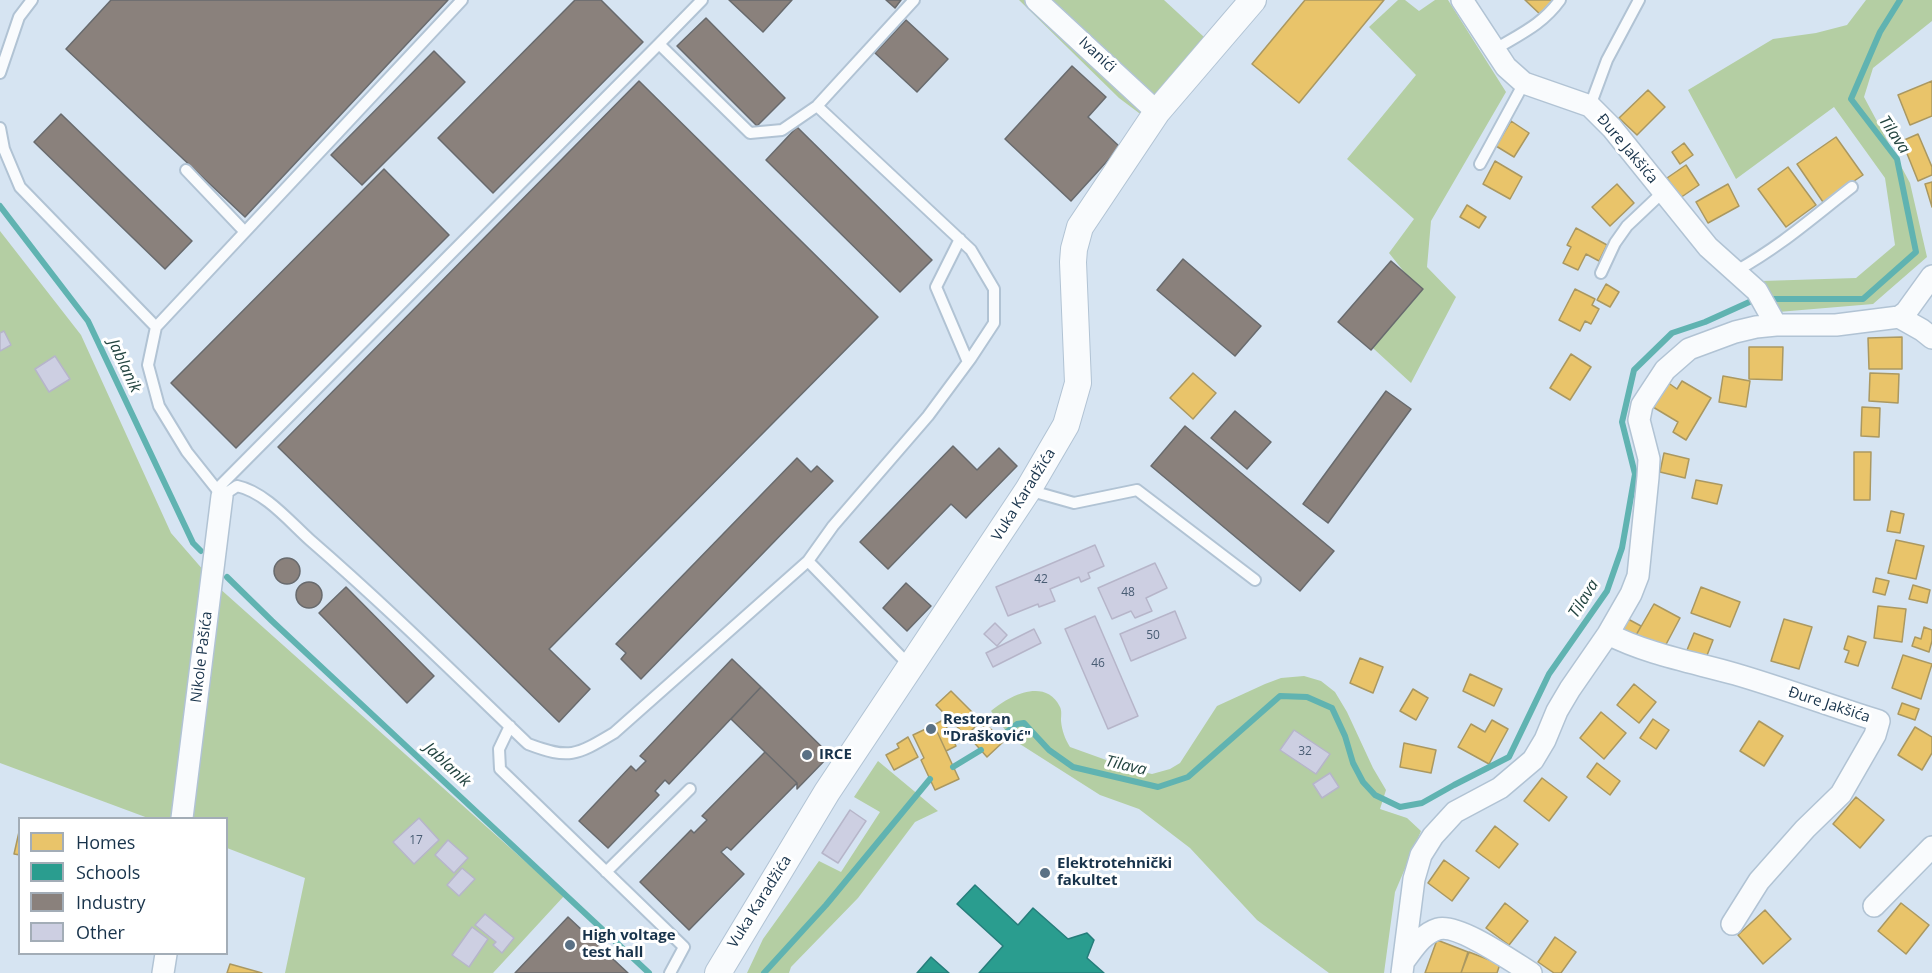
<!DOCTYPE html>
<html>
<head>
<meta charset="utf-8">
<style>
	body { margin:0 }
	#map { position:relative; width:1932px; height:973px; overflow:hidden; background:#d6e4f2; font-family:"Open Sans",sans-serif }
	canvas { display:block }
	.legend { position:absolute; left:18px; top:817px; width:210px; height:138px; box-sizing:border-box; background:#fff; border:2px solid #a3adb7; margin:0; padding:8px 10px; list-style:none; font-size:18px; color:#18334b }
	.legend li { display:flex; align-items:center; gap:12px; height:30px }
	.legend b { width:30px; border:2px solid #a3adb7 }
</style>
</head>
<body>
<div id="map">
<canvas width="1932" height="973"></canvas>
<ul class="legend">
<li><b style="height:16px;background:#e9c46a"></b>Homes</li>
<li><b style="height:16px;background:#2a9d8f"></b>Schools</li>
<li><b style="height:16px;background:#8a817c"></b>Industry</li>
<li><b style="height:16px;background:#cdcfe2"></b>Other</li>
</ul>
</div>
<script>
const c = document.querySelector('canvas').getContext('2d');
c.lineJoin = 'round';
function fillPath(path, color) {
  c.fillStyle = color;
  c.fill(path, 'evenodd');
}
function strokePath(path, color, width, dash) {
  c.strokeStyle = color;
  c.lineWidth = width;
  c.lineCap = dash ? 'butt' : 'round';
  c.setLineDash(dash || []);
  c.stroke(path);
}
function label(font, color, halo, rows, align = 'center') {
  c.font = font + ' "Open Sans",sans-serif';
  c.lineWidth = 6;
  c.setLineDash([]);
  c.textBaseline = 'middle';
  c.strokeStyle = halo;
  c.fillStyle = color;
  for (const [text, x, y, turn = 0] of rows) {
    c.save();
    c.translate(x, y);
    c.rotate((+turn || 0) * Math.PI / 180);
    c.textAlign = isNaN(turn) ? turn : align;
    if (halo) c.strokeText(text, 0, 0);
    c.fillText(text, 0, 0);
    c.restore();
  }
}
fillPath(new Path2D(`
	M1019 0H1164L1217 49 1155 125 1119 98Z
	M1398 0H1405L1419 11 1435 0H1448L1506 92 1431 221 1427 267 1456 297 1411 383 1362 338 1409 278 1389 253 1414 219 1347 159 1416 75 1369 27Z
	M1866 0H1932V21L1873 68 1864 97 1910 183 1927 257 1873 304 1778 312 1762 281 1856 278 1895 245 1885 178 1834 107 1736 179 1688 90 1773 39 1816 33 1847 25Z
	M0 231 81 335 171 533 218 587 564 896 493 973H285L305 878 227 848 226 818H148L0 763Z
	M1304 676 1321 681 1335 692 1347 712 1373 768 1386 790 1380 809 1407 818 1421 831 1395 892 1384 973H1329L1257 920 1190 848 1139 809 1100 795 1012 739 991 711C1009 696 1045 677 1060 707 1062 711 1061 716 1061 721 1062 731 1065 739 1070 747L1134 770 1152 774 1170 769 1180 763 1217 706 1265 684 1281 678Z
	M878 761 938 811 915 822 858 898 791 967 789 973H747L763 939 819 861 841 872 880 812 854 797Z`), '#b4cea3');
const homes = new Path2D(`
	M1305 0H1384L1299 103 1252 64Z
	M1525 0H1558L1543 17Z
	M1932 81V116L1910 125 1898 95Z
	M1648 90 1665 107 1637 135 1619 118Z
	M1511 121 1529 133 1514 157 1496 146Z
	M1918 134 1932 167V175L1918 181 1902 141Z
	M1836 137 1863 175 1823 202 1797 164Z
	M1684 143 1693 155 1680 164 1672 152Z
	M1495 161 1522 177 1510 199 1483 184Z
	M1686 165 1699 185 1680 198 1667 178Z
	M1788 167 1816 205 1786 227 1758 189Z
	M1932 182V207L1925 184Z
	M1617 184 1634 203 1610 226 1592 207Z
	M1728 184 1739 206 1708 223 1696 202Z
	M1467 205 1486 217 1479 228 1460 217Z
	M1576 228 1607 245 1599 261 1586 254 1578 270 1563 263 1571 247 1567 245Z
	M1606 284 1619 292 1610 307 1597 300Z
	M1575 289 1595 299 1592 305 1599 309 1591 324 1585 321 1580 331 1559 320Z
	M1902 337V369H1869L1868 338Z
	M1749 347H1783L1782 380 1749 379Z
	M1571 354 1591 367 1570 400 1550 388Z
	M1193 373 1216 393 1193 419 1170 398Z
	M1870 373 1899 374 1898 403 1869 401Z
	M1723 376 1750 381 1746 407 1719 402Z
	M1682 381 1711 398 1686 440 1673 432 1678 422 1653 407 1667 382 1677 389Z
	M1862 407 1880 408 1879 437 1861 436Z
	M1854 452H1871L1870 500H1854Z
	M1664 453 1689 459 1685 478 1660 472Z
	M1696 480 1722 485 1717 504 1692 498Z
	M1891 511 1904 514 1900 533 1887 531Z
	M1896 540 1924 546 1916 579 1888 573Z
	M1876 578 1889 581 1885 595 1873 592Z
	M1913 585 1930 590 1927 603 1909 599Z
	M1701 587 1740 602 1730 627 1691 613Z
	M1654 604 1680 618 1662 652 1635 637Z
	M1878 606 1906 609 1902 642 1874 638Z
	M1628 619 1641 626 1635 637 1622 630Z
	M1784 619 1812 627 1799 669 1771 661Z
	M1924 627 1932 630V641L1929 652 1912 646 1915 637 1921 639Z
	M1694 633 1713 640 1704 663 1685 655Z
	M1848 636 1866 642 1858 666 1845 662 1849 651 1844 649Z
	M1903 655 1932 664 1921 699 1892 688Z
	M1360 658 1383 667 1373 693 1350 683Z
	M1470 674 1502 689 1494 706 1463 691Z
	M1634 684 1656 702 1639 723 1617 705Z
	M1413 689 1428 698 1416 720 1400 711Z
	M951 691 981 721 966 736 936 705Z
	M1902 703 1919 709 1915 720 1898 714Z
	M1601 712 1626 733 1604 759 1580 738Z
	M1653 719 1669 730 1656 749 1640 738Z
	M943 720 956 746 946 751 934 725Z
	M1492 720 1508 729 1489 764 1458 747 1471 724 1485 732Z
	M1759 721 1783 736 1764 766 1740 751Z
	M986 724 1003 742 987 757 970 738Z
	M934 725 959 779 935 790 921 760 924 758 913 735Z
	M1915 727 1932 737V753L1922 770 1898 755Z
	M908 737 918 757 894 770 886 755 899 748 897 744Z
	M1404 743 1436 750 1431 773 1400 767Z
	M1597 763 1620 781 1610 795 1587 777Z
	M1542 778 1567 797 1549 821 1524 801Z
	M1856 797 1884 820 1860 848 1833 824Z
	M1495 826 1518 844 1499 868 1476 851Z
	M19 832H20V855L14 854Z
	M1444 860 1469 878 1452 901 1428 883Z
	M1505 903 1528 921 1509 945 1486 928Z
	M1901 903 1929 925 1906 954 1878 931Z
	M1765 910 1791 939 1763 964 1738 935Z
	M1555 937 1576 952 1561 973H1554L1538 962Z
	M1437 940 1468 952 1461 973H1425Z
	M1469 952 1500 964 1497 973H1461Z
	M230 964 262 973H227Z`);
fillPath(homes, '#e9c46a');
strokePath(homes, '#aa9861', 1.5);
const schools = new Path2D(`
	M975 885 1018 925 1033 908 1068 939 1087 933 1094 940 1087 958 1104 973H979L1003 946 957 904Z
	M931 957 949 973H917Z`);
fillPath(schools, '#2a9d8f');
strokePath(schools, '#257d7b', 1.5);
const industry = new Path2D(`
	M111 0H448L245 217 66 49Z
	M575 0H601L643 42 493 193 438 138Z
	M729 0H792L763 32Z
	M886 0H901L895 8Z
	M706 18 785 98 757 126 677 46Z
	M906 20 948 59 917 92 875 53Z
	M434 51 465 82 362 185 331 155Z
	M1072 66 1106 97 1088 117 1120 147 1071 201 1005 139Z
	M639 81 878 317 549 649 590 689 559 722 278 447Z
	M61 114 192 241 165 269 34 142Z
	M797 127 932 260 900 292 766 160Z
	M384 169 449 235 236 448 171 383Z
	M1183 259 1261 326 1235 356 1157 290Z
	M1391 261 1423 289 1371 350 1338 322Z
	M1386 391 1411 409 1328 523 1303 504Z
	M1235 411 1271 442 1247 469 1211 438Z
	M1185 426 1334 551 1300 591 1151 466Z
	M953 446 977 470 999 448 1017 466 966 518 951 504 888 569 860 542Z
	M797 458 811 472 817 466 833 481 641 679 621 659 626 653 616 644Z
	M274 571a13 13 0 1 1 26 0a13 13 0 1 1-26 0Z
	M296 595a13 13 0 1 1 26 0a13 13 0 1 1-26 0Z
	M906 583 931 606 907 631 883 608Z
	M346 587 434 676 407 703 319 613Z
	M732 659 761 687 669 784 665 780 655 791 659 795 608 848 579 821 631 766 636 771 646 761 640 756Z
	M761 687 830 755 797 789V783L731 719Z
	M765 752 797 783 731 850 727 847 721 852 744 874 689 930 640 882 691 830 694 833 707 820 702 816Z
	M568 917 628 973H515Z`);
fillPath(industry, '#8a817c');
strokePath(industry, '#686a6d', 1.5);
strokePath(new Path2D(`
	M0 206 88 321 193 543 201 551
	M1766 299H1863L1916 252 1897 159 1851 99 1880 32 1900 0
	M227 577 272 621 649 973
	M999 738 1017 724 1024 723 1049 750 1073 767 1158 787 1188 777 1280 696 1307 697 1332 708 1345 736 1353 763 1363 782 1375 795 1400 807 1422 803 1454 785 1509 757 1549 674 1607 591 1622 548 1635 474 1622 422 1634 370 1672 333 1705 322 1756 299
	M953 767 981 750
	M764 973 826 905 930 779`), '#60b3b1', 6);
const building = new Path2D(`
	M4 331 11 345 0 351V333Z
	M55 356 70 379 49 392 35 369Z
	M1095 545 1104 566 1088 573 1090 578 1081 582 1079 577 1050 589 1055 601 1039 607 1038 604 1008 616 996 587Z
	M1155 563 1167 588 1146 598 1152 611 1135 618 1131 611 1112 619 1098 588Z
	M1175 611 1186 638 1131 661 1120 634Z
	M1095 616 1138 716 1108 729 1065 629Z
	M995 623 1007 635 997 646 984 634Z
	M1034 629 1041 643 993 667 986 653Z
	M1294 730 1330 754 1316 774 1280 750Z
	M1330 773 1339 787 1322 798 1313 784Z
	M850 810 866 821 838 863 822 853Z
	M419 818 439 840 414 864 393 842Z
	M448 840 468 858 454 873 435 855Z
	M462 868 475 879 459 896 447 885Z
	M485 914 514 938 502 953 493 945 496 942 475 925Z
	M472 927 488 939 469 967 452 955Z`);
fillPath(building, '#cdcfe2');
strokePath(building, '#b6b5c9', 1.5);
const service = new Path2D(`
	M702 0 659 44 750 133 782 130 817 106 914 0
	M1494 50C1520 34 1542 25 1560 0
	M0 73 19 17 32 0
	M1590 106 1607 60 1639 0
	M0 128 4 149 20 187 156 327 148 365 159 406 187 452 222 496 237 486C265 492 289 521 310 540 385 605 456 675 528 744 570 760 577 755 614 733L808 561 833 526 928 416 971 358 994 323V289L971 250 817 106
	M1480 164 1524 83
	M186 170 245 232
	M960 239 936 287 968 362
	M1736 271C1781 246 1812 218 1852 187
	M1601 273 1615 243 1627 226 1663 192
	M156 327 462 0
	M217 489 659 44
	M1028 490 1074 503 1137 490 1255 580
	M808 561 911 667
	M510 726 499 749 500 769 684 947 670 973
	M606 872 690 789`);
const minor = new Path2D(`
	M1036 0 1157 112
	M1462 0 1506 67 1524 83 1590 106 1612 128 1708 247 1757 291 1776 325
	M1899 317 1922 330 1932 338
	M1608 634C1647 654 1692 662 1735 674 1783 688 1831 706 1879 721L1875 735 1841 794 1805 829 1759 881 1732 924
	M182 818 222 496
	M1874 906 1932 847
	M1404 961C1414 948 1422 934 1438 929 1458 923 1513 962 1531 973
	M163 973 166 954
	M1402 973 1414 879 1421 855 1433 836 1455 812 1500 788 1533 760 1545 740 1557 711 1570 689 1608 634 1631 594 1638 576 1648 477 1649 459 1639 420 1642 405 1665 370 1689 349 1735 332 1756 327 1776 325H1836L1899 317 1906 312 1932 276`);
const tertiary = new Path2D(`
	M718 973 827 792 1028 490 1066 425 1078 383 1073 262 1074 249 1080 227 1157 112 1253 0`);
strokePath(service, '#b1c3d4', 14);
strokePath(minor, '#b1c3d4', 24);
strokePath(tertiary, '#b1c3d4', 28);
strokePath(service, '#f9fbfd', 10);
strokePath(minor, '#f9fbfd', 21);
strokePath(tertiary, '#f9fbfd', 26);
for (const [x, y, r, color] of [
	[931,729,6,"#5a7185"],
	[807,755,6,"#5a7185"],
	[1045,873,6,"#5a7185"],
	[570,945,6,"#5a7185"]
]) {
  const dot = new Path2D();
  dot.arc(x, y, r, 0, 2 * Math.PI);
  c.fillStyle = color;
  c.fill(dot);
  strokePath(dot, '#fff', 2);
}
label('12px', '#485c73', null, [
	["42",1041,580],
	["48",1128,593],
	["50",1153,636],
	["46",1098,664],
	["32",1305,752],
	["17",416,841]
]);
label('15px', '#18334b', '#fff', [
	["Ivanići",1097,55,43],
	["Đure Jakšića",1627,149,50],
	["Vuka Karadžića",1024,495,-58],
	["Nikole Pašića",202,657,-83],
	["Đure Jakšića",1829,705,18],
	["Vuka Karadžića",760,902,-58]
]);
label('bold 15px', '#18334b', '#fff', [
	["Restoran",943,720],
	["\"Drašković\"",943,737],
	["IRCE",819,755],
	["Elektrotehnički",1057,864],
	["fakultet",1057,881],
	["High voltage",582,936],
	["test hall",582,953]
], 'left');
label('italic 16px', '#234440', '#fff', [
	["Tilava",1894,135,56],
	["Jablanik",124,366,65],
	["Tilava",1584,599,-58],
	["Jablanik",447,765,43],
	["Tilava",1126,766,13]
]);
</script>
</body>
</html>
